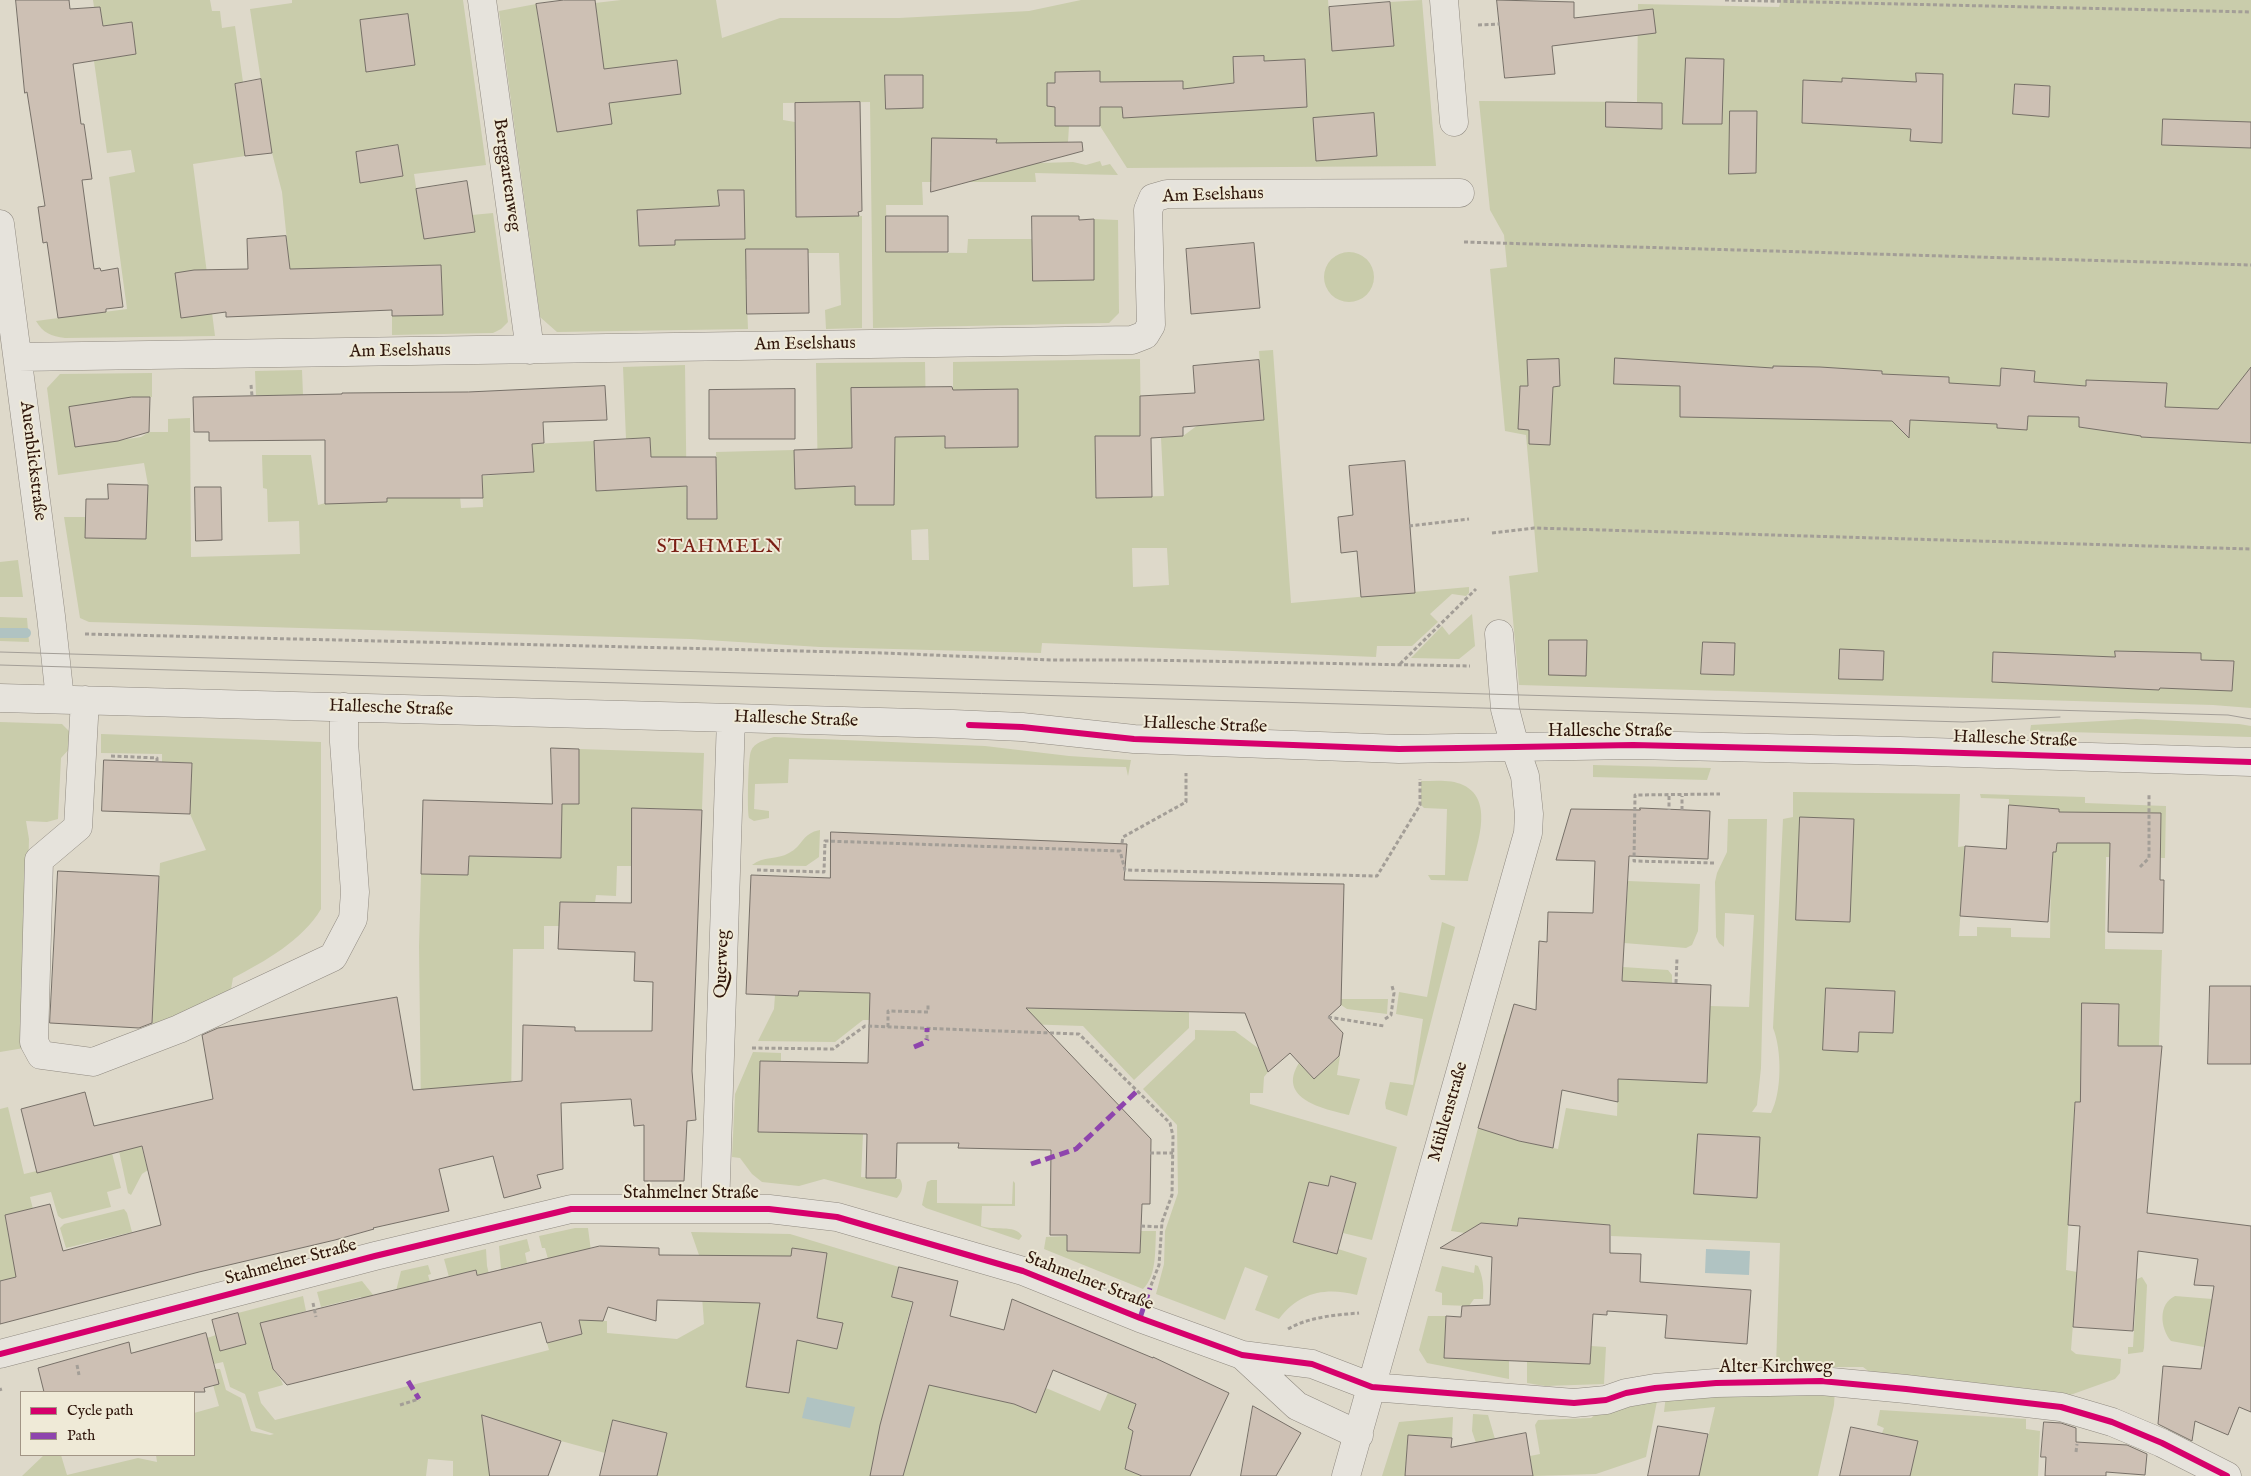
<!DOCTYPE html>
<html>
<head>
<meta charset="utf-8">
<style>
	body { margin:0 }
	#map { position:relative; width:2251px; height:1476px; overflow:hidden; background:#ded9ca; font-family:"IM FELL English",serif }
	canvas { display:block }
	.legend { position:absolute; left:20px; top:1391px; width:175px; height:65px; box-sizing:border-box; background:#efead7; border:1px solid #a29585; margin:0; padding:6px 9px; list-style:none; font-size:15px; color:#2f160b }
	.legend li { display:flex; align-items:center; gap:10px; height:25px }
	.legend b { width:25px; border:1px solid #a29585 }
</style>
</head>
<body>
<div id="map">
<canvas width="2251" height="1476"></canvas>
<ul class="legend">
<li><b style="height:6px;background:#d6006c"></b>Cycle path</li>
<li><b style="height:6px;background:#8e44ad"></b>Path</li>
</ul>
</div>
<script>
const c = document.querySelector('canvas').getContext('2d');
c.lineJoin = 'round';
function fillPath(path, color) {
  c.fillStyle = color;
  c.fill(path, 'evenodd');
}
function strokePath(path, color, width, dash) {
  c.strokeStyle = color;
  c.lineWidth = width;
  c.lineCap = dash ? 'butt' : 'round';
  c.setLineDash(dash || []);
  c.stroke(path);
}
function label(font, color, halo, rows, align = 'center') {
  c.font = font + ' "IM FELL English",serif';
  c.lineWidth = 4;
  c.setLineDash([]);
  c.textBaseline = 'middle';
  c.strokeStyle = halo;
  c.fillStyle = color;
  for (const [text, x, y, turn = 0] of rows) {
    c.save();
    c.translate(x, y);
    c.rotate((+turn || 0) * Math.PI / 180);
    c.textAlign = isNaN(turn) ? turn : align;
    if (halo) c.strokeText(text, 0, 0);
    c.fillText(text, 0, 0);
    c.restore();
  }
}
fillPath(new Path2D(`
	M93 0H210L212 11H220L222 28 235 26 243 82 235 84 245 156 193 164 215 336 65 338C51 336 43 333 36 321L127 309 109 177 135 172 131 150 107 153 94 61 136 54 132 22 103 26 100 7H94Z
	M292 0H463L486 165 414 174 424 239 474 232 472 215 493 213 508 322 501 329 493 333 392 335V316L443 315 441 265 362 266 290 271 282 192 272 153 250 9 292 3ZM398 145 403 176 360 183 356 152Z
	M621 0H716L722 38 780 18H899L1029 11 1081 0H1328L1332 50 1394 46 1390 2 1422 0 1436 166 1127 168 1100 126V71L1055 72V126H1069L1068 142 1039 143 1040 163 1073 162 1086 165 1100 161 1102 166 1110 164 1118 175 1035 173 1036 182H922L923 205H886L887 252 967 253 968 239H1032L1033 281 1094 280V219L1118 220 1119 313 1109 323 873 328 870 102 783 103V120L795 122 796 217 862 216V328L826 329 825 310 841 305 839 253H808V249H784V279H746L748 329 557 332 540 317 499 11 536 4 543 51 601 43 595 3ZM1263 56 1264 61 1286 60 1305 62 1306 87 1289 88 1234 83 1233 57ZM885 75H923V108L886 109Z
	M1781 0H2251V708L2213 705 1519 685 1509 576 1538 572 1526 435 1505 431 1490 269 1507 267 1504 235 1490 210 1479 101 1637 102 1638 4 1779 7Z
	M1324 277a25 25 0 1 1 50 0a25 25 0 1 1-50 0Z
	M1273 350 1291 603 1469 587V593L1466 596 1452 594 1430 614 1438 622 1412 646H1377L1376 657 1042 643 1041 653 820 647 690 639 89 622 80 618 64 517H86V538L146 539 148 485 144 463 58 475 47 388 60 374 152 373V397H148L75 447 141 437 149 432H168V419L190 418 191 557 300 554 299 521 268 522 267 489 263 488 262 455H311L318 505 387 487 460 496 461 508 483 507 482 476 533 472 532 444 594 441 597 491 652 488 650 438 626 439 623 367 685 365 687 519H717L716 452 794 450 795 488 818 487 816 363 925 362 926 419H945V448L1018 447V389L953 390V362L1140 359 1141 436 1095 437 1096 498 1164 496 1161 438 1183 436 1198 425 1264 420 1259 351ZM928 529 929 560H912L911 530ZM1132 548H1167L1169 585 1133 587Z
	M302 370 303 395 256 396 255 371Z
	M18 560 23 597H0V562Z
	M1472 614 1475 646 1459 659 1411 658 1442 626 1449 635Z
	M0 617 27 618 29 642 0 641Z
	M2136 719 2239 724 2251 726V737L2030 731 2031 725Z
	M0 722 62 724 71 733V747L61 758 58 819 47 822 26 821 29 839 24 1024 30 1047 0 1052Z
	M101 734 321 742V909C303 940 264 962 233 978L231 989 152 1028 160 863 206 850 190 814 192 763 162 762V754L101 753Z
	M774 737 985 746 1069 756 1131 760 1128 776 1126 767 789 759 788 783 755 784 754 809 769 811V818L754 821 749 818C747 811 748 757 751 751 754 742 766 740 774 737Z
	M579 749 704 753 702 810 633 808 631 866H617L616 896 596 895 595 903 560 902 559 926H544V949H513L511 1105 421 1112 419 946 421 874 468 875 469 856 561 858 562 804H579Z
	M1593 765 1711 768 1707 780 1593 777Z
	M1421 781C1435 781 1451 779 1463 785 1498 801 1473 854 1468 881L1431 880 1428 875H1445L1447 809 1424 808 1421 805Z
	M1793 792 1960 794 1958 847 1965 846 1959 936H1977V927L2011 928V937L2050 938 2051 876 2007 873 2009 849 2056 852 2059 809 2009 805V799L1981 798 1980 794 2085 797V803L2166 806 2165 858 2106 857 2105 949 2162 950 2157 1106 2075 1102 2066 1270 2077 1272 2071 1350 2076 1354 2121 1359 2120 1373 2115 1379 2059 1399 1879 1379 1863 1367H1776L1780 1243 1611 1236V1225L1517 1220V1226L1481 1223 1465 1233 1451 1231 1478 1128 1519 1141 1558 1149 1566 1108 1617 1116 1618 1079 1500 1051 1504 1034 1569 1050 1710 1006 1749 1007 1754 915 1725 913 1724 947 1719 943 1716 937 1715 882 1717 873 1727 852 1728 819H1767L1761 1068 1757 1105 1752 1112 1771 1113C1782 1092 1782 1050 1773 1028L1783 819 1793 817Z
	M820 830 819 857 806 866 752 865C763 856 777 860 789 853 803 846 802 833 820 830Z
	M1628 881 1700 884 1698 931 1692 945 1686 948 1624 943Z
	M1442 922 1455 927 1407 1116 1386 1109 1385 1103 1390 1082 1413 1085 1423 1019 1396 1014 1399 992 1427 997Z
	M1623 967 1668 970 1672 975V983L1622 981Z
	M799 991 881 993 884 1020H863L835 1042 758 1041 774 1009 775 995 798 996Z
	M1341 999H1388L1387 1014 1347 1009 1341 1005Z
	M934 1006 1189 1012V1028L1134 1080 1083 1026 933 1021Z
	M1195 1030 1235 1031 1258 1048 1268 1072 1264 1077 1263 1093H1250V1104L1397 1147 1372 1240 1343 1233 1356 1183 1331 1177 1328 1186 1309 1182 1293 1242 1336 1254 1338 1249 1367 1258 1357 1295C1326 1287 1299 1292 1279 1319L1255 1310 1268 1276 1245 1267 1225 1320 1156 1294 1164 1264 1165 1231 1178 1193 1177 1125 1143 1089 1195 1039Z
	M753 1052 781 1053V1061H760L758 1132 863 1134 861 1177 900 1179C904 1186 902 1192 897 1198L824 1179 799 1186 762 1182 752 1174 740 1158 732 1157 735 1094Z
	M1340 1056 1337 1075 1360 1079 1349 1115C1324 1109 1276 1099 1299 1063L1314 1079Z
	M8 1107 24 1174 112 1153 121 1188 107 1192 111 1207 62 1219 58 1216 51 1192 30 1197 33 1209 5 1215 9 1240 20 1239 48 1269 0 1281V1109Z
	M134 1119 148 1170 142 1174 131 1195 128 1193 119 1151Z
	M931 1180H937V1203L1012 1204 1013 1181 1015 1183V1206H982L981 1226C993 1231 1015 1224 1022 1236L1019 1240 926 1208 922 1205 927 1182Z
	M124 1209 127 1213 132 1232 66 1248 60 1228 64 1224Z
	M575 1228H588L600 1321H607V1333L677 1339 704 1324 699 1255 691 1232 790 1234 899 1267 892 1297 912 1302 883 1415 870 1476H657L667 1433 613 1420 605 1453 561 1441 494 1476H453V1461L428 1459 426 1476H22L44 1455H61L67 1475 138 1458 157 1462 156 1455H194V1413L219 1406 213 1385 215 1369H220L226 1390 241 1398 251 1431 270 1435 274 1434 256 1428 245 1394 230 1387 223 1362 214 1364 207 1338 216 1335 220 1351 246 1344 238 1313 303 1296 306 1311 267 1322C266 1338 266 1352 272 1367 275 1374 281 1377 283 1385L258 1392 261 1403 275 1420 549 1350 547 1343 582 1334 577 1313 548 1259 545 1248H542L539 1236ZM799 1329 792 1372 772 1369Z
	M1141 1231H1156C1155 1249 1157 1276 1143 1289L1044 1249 1046 1237 1067 1236 1068 1251 1140 1253Z
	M527 1239 530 1251 525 1253 527 1263 504 1268 519 1328 515 1325 501 1269 499 1246Z
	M486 1249 487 1266 503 1329 484 1302 476 1270 449 1277 444 1259Z
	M428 1265 431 1274 428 1275 430 1282 396 1291 401 1271Z
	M1475 1265 1478 1266C1483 1277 1484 1287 1483 1299H1474L1469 1306 1442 1305V1293L1435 1291 1442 1266 1474 1273Z
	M2142 1277 2147 1285 2144 1348 2143 1352 2128 1354V1347H2133L2137 1279Z
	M362 1281 374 1296 376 1358 361 1297 321 1307 317 1292Z
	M2175 1296 2212 1299 2204 1347 2171 1341C2160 1328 2158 1304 2175 1296Z
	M1428 1316H1446L1444 1358 1509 1360V1379L1427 1363 1419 1350Z
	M1591 1346 1606 1347 1604 1384 1545 1386 1527 1383V1361L1590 1364Z
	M930 1364 953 1390 1014 1404 1035 1413 1046 1388 1100 1411 1108 1393 1137 1403 1128 1428 1133 1431 1125 1469 1142 1476H903Z
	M1835 1389 1834 1405 1818 1476H1699L1715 1407 1664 1412 1666 1395Z
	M1658 1396 1646 1457 1596 1474 1533 1476 1530 1456 1540 1454 1535 1425 1538 1420 1591 1418 1606 1406Z
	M1880 1410 2026 1419V1429L2040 1431 2038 1476H1910L1918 1441 1882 1433 1884 1428 1877 1425Z
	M1473 1414 1488 1415 1495 1439 1485 1470 1472 1431Z
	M1453 1417 1452 1438 1408 1435 1405 1476H1382L1399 1422Z`), '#c9ccab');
fillPath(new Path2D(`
	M1706 1249 1750 1251 1749 1275 1705 1273Z
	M807 1397 855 1407 850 1428 802 1418Z`), '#b0c3c2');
strokePath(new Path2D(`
	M0 633H26`), '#b0c3c2', 10);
const building = new Path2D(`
	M16 0H69L70 9 100 7 103 26 132 22 136 54 73 64 81 124H84L92 179 82 180 94 269 100 268 101 271 118 268 123 307 106 309V312L58 318 47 242 43 243 38 207 45 206 27 92 25 93Z
	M564 0H595L604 69 677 60 681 94 609 103 612 124 557 132 536 4Z
	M1497 0 1574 2V18L1653 9 1656 33 1552 46 1555 74 1505 78Z
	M1390 2 1394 46 1332 51 1329 7Z
	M408 14 415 65 366 72 360 20Z
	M1264 56V61L1305 59 1307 107 1123 118 1122 107H1100V126H1055V107L1047 106V83H1055V72L1100 71V82L1183 81V89L1234 83 1233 57Z
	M1686 58 1724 59 1722 124H1683Z
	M1916 73 1943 74 1942 143 1910 141 1911 129 1802 123 1803 80 1842 82V78L1916 82Z
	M885 75H923V108L886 109Z
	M261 79 272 153 245 156 235 84Z
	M2015 84 2050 86 2049 117 2013 114Z
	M860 102 862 211 858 212 859 216 796 217 795 103Z
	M1606 102 1662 103V129L1606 127Z
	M1730 111H1757L1756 173 1729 174Z
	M1374 113 1377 156 1316 161 1313 118Z
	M2163 119 2251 122V148L2162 145Z
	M932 138 997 139 996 143 1082 142 1083 151 931 192Z
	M398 145 403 176 360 183 356 152Z
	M467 181 475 232 424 239 416 189Z
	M718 190H744L745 239 675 240V245L639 246 637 210 719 206Z
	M886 216H948V252H886Z
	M1032 216H1079V220L1094 219V280L1033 281Z
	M286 236 290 269 441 265 443 315 392 316V310L226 317V312L181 318 175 273 194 270 248 269 247 239Z
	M1254 243 1260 308 1191 314 1186 249Z
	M746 249H808L809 313 747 314Z
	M1615 358 1773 368V366L1820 367 1882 371V374L1949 377V383L2000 386 2001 368 2035 371 2034 382 2086 386V380L2167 383 2165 407 2218 409 2251 367V443L2141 437V436L2079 427V417L2028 416 2027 430 1997 428V424L1910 420 1909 438 1892 421 1680 417V386L1614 384Z
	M1559 359 1560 386 1553 387 1550 445 1529 444V430L1518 429 1520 386H1528L1527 360Z
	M1259 360 1264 420 1183 427V436L1151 438 1152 497 1096 498 1095 436H1140V396L1195 393 1193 366Z
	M605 386 607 420 543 422 544 443 532 444 534 472 482 475 483 498H387V502L325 504V440L209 441V432H194L193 397 342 394V393L468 392Z
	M952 387 953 390 1018 389V447L945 448V436L895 437 894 505H855V486L795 489 794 450 852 448 851 388Z
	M795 389V439H709V390Z
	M132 397H150L149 432 118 441 75 447 69 407Z
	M650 438 651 457H716L717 519H687V486L596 491 594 441Z
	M1405 461 1415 593 1361 597 1357 551 1341 553 1338 517 1353 515 1349 466Z
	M108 484 148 485 146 539 85 538 86 499H108Z
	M195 487H221L222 540 196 541Z
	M1549 640H1587L1586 676 1549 675Z
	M1703 642 1735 643 1734 675 1701 674Z
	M1840 649 1884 651 1883 680 1839 679Z
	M2115 651 2201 653V660L2234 661 2232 691 2160 688 2159 690 1992 682 1993 652 2115 657Z
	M551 748 579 749V804H562L561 858 469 856 468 875 421 874 423 800 552 804Z
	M104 760 192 763 190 814 102 811Z
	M2009 805 2059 809V812L2161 813 2160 880H2164L2163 933 2108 932 2110 843H2057L2056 852H2053L2048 922 1960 916 1965 846 2006 849Z
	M632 808 702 810 692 1071 696 1120 687 1121 684 1181H644V1125L634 1126 631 1099 561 1103 563 1169 537 1175 541 1188 504 1198 493 1156 439 1169 449 1211 373 1228 374 1229 335 1240 199 1272 0 1324V1281L16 1277 5 1215 50 1204 63 1251 161 1225 142 1146 37 1173 21 1109 85 1092 94 1126 213 1099 202 1035 218 1028 397 997 413 1090 522 1081 523 1025 575 1027V1031H652L653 982 634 981 635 952 558 949 560 902 631 903Z
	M1640 808 1710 811 1708 859 1629 856 1622 981 1711 985 1707 1083 1618 1079V1102L1562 1090 1553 1148 1519 1141 1478 1128 1514 1004 1536 1010 1539 941 1547 942 1548 912 1593 913 1595 861 1556 860 1571 809 1640 810Z
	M1800 817 1854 819 1850 922 1796 920Z
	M831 832 1127 844 1124 880 1344 884 1341 1005 1328 1017 1343 1033 1339 1056 1314 1079 1290 1053 1268 1072 1245 1013 1026 1008 1151 1139 1150 1204H1142L1140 1253 1067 1251V1235H1050L1051 1150 958 1148 959 1143H897L896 1178H866L867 1134 758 1132 760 1061 868 1063 870 993 799 991 798 996 746 994 751 875 830 878Z
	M58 871 159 876 152 1023 139 1028 50 1023Z
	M2210 986H2251V1064H2208Z
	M1826 988 1895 991 1893 1033 1859 1032 1858 1052 1823 1050Z
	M2082 1003 2119 1004 2118 1046H2162L2147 1213 2251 1226V1412L2239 1407 2228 1435 2195 1421 2192 1441 2158 1424 2163 1366 2201 1369 2214 1286 2194 1285 2198 1259 2138 1251 2133 1331 2073 1327 2080 1226 2068 1225 2075 1102H2080Z
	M1698 1134 1760 1137 1757 1198 1694 1194Z
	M1331 1176 1356 1183 1337 1254 1293 1242 1309 1182 1328 1186Z
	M1519 1218 1610 1225V1253L1641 1254 1640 1282 1751 1290 1747 1344 1665 1338 1667 1315 1607 1311V1315L1593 1314 1590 1364 1444 1358 1446 1316 1461 1317 1462 1306 1490 1305 1492 1257 1440 1248 1481 1223 1517 1226Z
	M600 1246 659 1248V1255L791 1256 792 1248 827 1253 817 1318 843 1323 837 1349 797 1340 789 1393 746 1387 760 1303 657 1300 656 1321 608 1307 603 1321 579 1320 582 1334 547 1343 541 1322 287 1385 273 1369 260 1323 476 1270 477 1275Z
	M899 1267 958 1281 950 1316 1004 1330 1012 1299 1153 1358V1357L1229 1393 1190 1476H1142L1125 1469 1133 1431 1128 1428 1136 1404 1053 1370 1036 1413 1014 1404 929 1385 903 1476H870L880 1425 913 1302 892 1297Z
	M238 1313 246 1344 220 1351 212 1320Z
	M206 1333 219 1384 204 1388 205 1392H44L38 1368 129 1342 131 1353Z
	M1253 1406 1301 1433 1276 1476H1241Z
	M482 1415 561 1441 548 1476H490Z
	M613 1420 667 1433 657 1476H600Z
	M2044 1422 2061 1423 2076 1428V1442L2127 1445 2147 1454 2145 1475 2106 1472V1476H2045L2046 1457H2041Z
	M1658 1426 1708 1434 1699 1476H1648Z
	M1851 1427 1918 1441 1910 1476H1840Z
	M1526 1433 1533 1476H1405L1408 1435 1452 1438 1451 1447Z`);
fillPath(building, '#cdc0b4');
strokePath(building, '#777068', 1);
const minor = new Path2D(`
	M482 0 530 350
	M1444 0 1454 122
	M0 224 51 616 60 699
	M18 357 1132 340 1145 335 1151 325 1148 210 1153 198 1167 194 1460 193
	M0 698 953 724 1022 727 1134 739 1399 749 1633 745 1900 751 2251 762
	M85 700 78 827 39 860 34 1042 41 1055 93 1062 179 1029 333 957 353 919 355 892 344 742V707
	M715 1209 731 718
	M0 1354 375 1256 571 1209H769L837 1217 1023 1271 1140 1318 1242 1355 1312 1364 1372 1387 1574 1403 1606 1400 1626 1393 1655 1388 1716 1383 1821 1381 1906 1389 2061 1407 2112 1422 2162 1443 2227 1476
	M1242 1355 1297 1406 1359 1435
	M1346 1476 1528 833 1529 814 1525 776 1515 747 1505 709 1499 634`);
strokePath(minor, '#908a81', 29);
strokePath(new Path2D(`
	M1725 0 2251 12
	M1478 25 1500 24
	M1464 242 2251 265
	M251 385 252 396
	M1409 526 1469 519
	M1492 533 1534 528 2251 549
	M85 634 884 653 1051 660H1143L1470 666
	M1400 664 1476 589
	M111 756 157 758V762
	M1669 796V810
	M1682 810V796
	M1122 843 1123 837 1186 802V773
	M1714 863 1634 861 1635 795 1720 794
	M2140 867 2149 858V795
	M757 870 824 872 825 841 1120 851 1125 870 1377 876 1420 805V779
	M1676 983 1677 958
	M1328 1017 1384 1026
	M1385 1019 1391 1015 1394 993 1392 986
	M888 1027V1011L928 1012V1005
	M927 1039V1032
	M752 1048 833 1049 865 1026 1079 1034 1170 1123 1173 1136 1172 1195 1162 1222 1159 1265 1150 1288
	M1150 1153H1173
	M1141 1226 1161 1227
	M313 1303 316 1317
	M1288 1329C1309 1317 1334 1315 1359 1313
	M77 1365 79 1375
	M0 1388 1 1391
	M400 1405 419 1399
	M2076 1452 2077 1444`), '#a39e97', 3, [4, 2.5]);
strokePath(minor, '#e6e3dc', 28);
strokePath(new Path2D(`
	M0 652 2228 715 2251 719
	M0 665 1963 722 2060 717`), '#a39e97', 1);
strokePath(new Path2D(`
	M927 1028V1032
	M914 1047 926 1042 927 1039
	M1031 1164 1076 1149 1136 1092
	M1140 1318 1150 1288
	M408 1381 419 1399`), '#8e44ad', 5, [10, 5]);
strokePath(new Path2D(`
	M969 725 1022 727 1134 739 1399 749 1633 745 1900 751 2251 762
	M0 1354 375 1256 571 1209H769L837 1217 1023 1271 1140 1318 1242 1355 1312 1364 1372 1387 1574 1403 1606 1400 1626 1393 1655 1388 1716 1383 1821 1381 1906 1389 2061 1407 2112 1422 2162 1443 2227 1476`), '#d6006c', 6);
label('18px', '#2f160b', '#efead7', [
	["Berggartenweg",506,175,82],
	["Am Eselshaus",1213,196,-2],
	["Am Eselshaus",805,345,-1],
	["Am Eselshaus",400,352,-1],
	["Auenblickstraße",32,461,83],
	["Hallesche Straße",391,709,2],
	["Hallesche Straße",796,720,2],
	["Hallesche Straße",1205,726,2],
	["Hallesche Straße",1610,732],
	["Hallesche Straße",2015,740,2],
	["Querweg",723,964,-88],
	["Mühlenstraße",1449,1112,-74],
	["Stahmelner Straße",691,1194],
	["Stahmelner Straße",291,1263,-15],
	["Stahmelner Straße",1089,1282,21],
	["Alter Kirchweg",1776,1368]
]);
c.letterSpacing = '1px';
label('20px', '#7a1f14', '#efead7', [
	["STAHMELN",720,548]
]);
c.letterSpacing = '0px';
</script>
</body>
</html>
